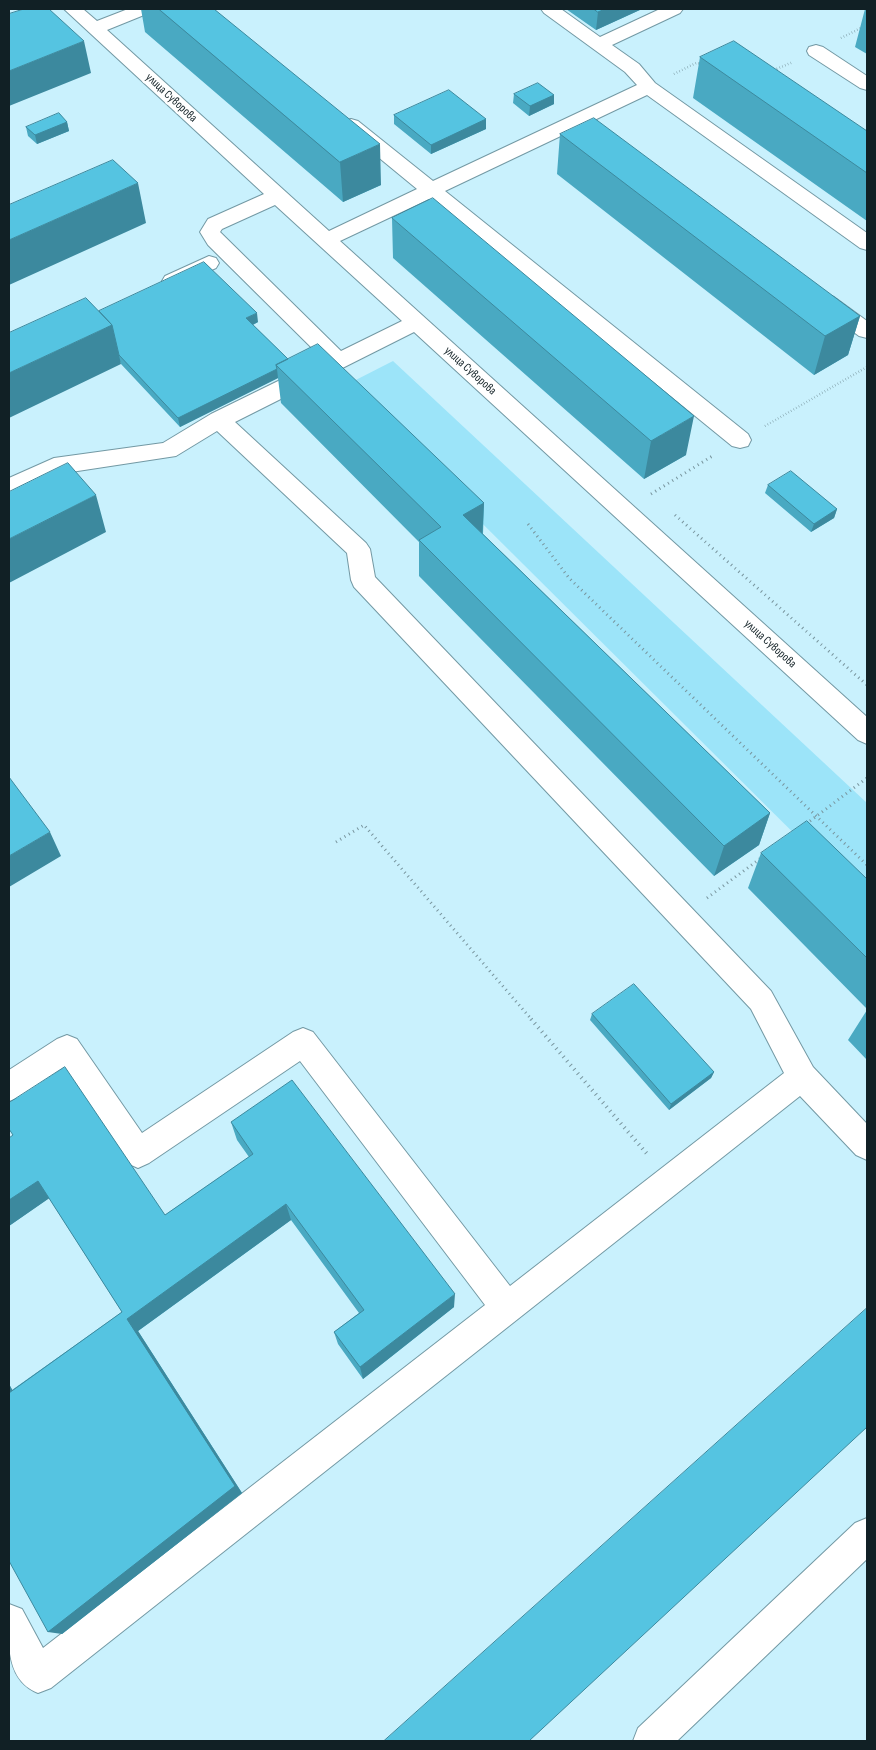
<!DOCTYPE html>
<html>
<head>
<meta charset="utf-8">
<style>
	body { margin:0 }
	#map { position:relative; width:876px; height:1750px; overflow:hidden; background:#c9f1fd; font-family:"Sofia Sans Condensed",sans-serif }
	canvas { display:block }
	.frame { position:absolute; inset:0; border:10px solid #112025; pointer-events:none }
</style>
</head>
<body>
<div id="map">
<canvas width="876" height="1750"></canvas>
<div class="frame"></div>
</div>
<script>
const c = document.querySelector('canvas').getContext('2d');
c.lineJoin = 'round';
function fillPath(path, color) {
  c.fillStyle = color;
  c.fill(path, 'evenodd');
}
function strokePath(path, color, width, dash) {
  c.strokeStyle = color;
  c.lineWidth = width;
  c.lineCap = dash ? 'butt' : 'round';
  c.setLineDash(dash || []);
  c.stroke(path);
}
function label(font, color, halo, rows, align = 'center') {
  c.font = font + ' "Sofia Sans Condensed",sans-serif';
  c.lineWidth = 4.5;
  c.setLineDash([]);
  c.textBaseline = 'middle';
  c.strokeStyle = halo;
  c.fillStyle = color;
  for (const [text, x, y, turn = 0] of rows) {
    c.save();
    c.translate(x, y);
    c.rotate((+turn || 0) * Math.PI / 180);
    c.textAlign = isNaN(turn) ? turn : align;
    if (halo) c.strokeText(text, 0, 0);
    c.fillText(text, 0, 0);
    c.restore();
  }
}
fillPath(new Path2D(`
	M393 361 867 803V906L344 386Z`), '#9ce4f9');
const minor = new Path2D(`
	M64 9H83L97 21 128 9H152L149 13 107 30 329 231 417 189 344 129 341 125 344 121 351 119 358 121 433 181 637 85 625 72 544 13 541 9H561L600 37 660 9H683L680 13 612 45 639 64 655 83 867 233V250L860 248 647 95 445 191 748 434 751 440 748 446 740 448 732 446 429 199 340 241 867 717V744L858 740 414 332 235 422 366 543 370 549 375 577 771 991 813 1067 867 1124V1160L856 1155 800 1096 51 1688 38 1693C3 1679 9 1636 9 1604L22 1609 43 1648 485 1305 300 1061 149 1163 138 1168 127 1163 63 1068 20 1097 9 1101V1070L57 1039 67 1035 77 1039 142 1133 293 1032 303 1028 313 1032 510 1286 784 1073 751 1009 354 587 351 580 347 553 217 431 176 456 58 474 9 496V478L54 458 163 443 211 414 323 359 208 245 200 232 208 219 264 194ZM275 205 402 321 341 351 220 232 222 229Z
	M816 45 823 47 867 76V90L860 88 809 55 807 51 809 47Z
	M209 256 216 258 219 263 216 268 172 288 165 286 162 281 165 276Z
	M827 295 834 297 867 321V338L859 336 820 307 816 302 820 297Z
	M867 1518V1559L677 1741H633L638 1728 855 1523Z`);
strokePath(minor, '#7399a4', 2);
strokePath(new Path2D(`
	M841 38 867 25
	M774 70 793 62
	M674 74 696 63 703 64
	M765 426 867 367`), '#78959e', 2.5, [0.5, 2.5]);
strokePath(new Path2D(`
	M651 494 714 455
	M675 515 867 685
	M528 524 569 578 867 865
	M806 824 867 778
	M336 842 364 825 532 1020
	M707 898 761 858`), '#78959e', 3, [1, 4]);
strokePath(new Path2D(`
	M531 1019 648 1155`), '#78959e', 4, [1, 4.5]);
fillPath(minor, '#fff');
fillPath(new Path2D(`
	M141 9H214L381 185 343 202 145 32Z
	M566 9H642L596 30Z
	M865 9H867V54L855 47Z
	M700 57 867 131V221L693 98Z
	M514 94 554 95V104L529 116 513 103Z
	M394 115 486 119V129L431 154 394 124Z
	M67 122 69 131 37 144 28 136 26 127Z
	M560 134 860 316 848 355 814 375 557 174Z
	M392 218 686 455 644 479 393 258Z
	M99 311 258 322 253 325 288 359 484 503 483 534 770 813 759 845 714 876 419 576V542L281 403 278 378 180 427 121 364Z
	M768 485 837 509 834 518 811 532 765 493Z
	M761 853 867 879V1009L748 888Z
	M867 1010V1060L848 1040Z
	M592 1014 714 1072 711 1078 669 1110 590 1020Z
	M231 1122 454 1307 363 1379 338 1344 334 1332 359 1313 291 1220 138 1331 242 1493 62 1634 9 1561V1384L12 1390 122 1312 49 1198 9 1226V1138L165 1215 249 1157 237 1140Z`), '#49a9c2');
fillPath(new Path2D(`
	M605 9H642L596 30 598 12Z
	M84 41 91 73 9 106V71Z
	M554 95V104L529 116 530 106Z
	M486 119V129L431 154V145Z
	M67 122 69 131 37 144 35 135Z
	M380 144 381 185 343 202 340 162Z
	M138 183 146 223 9 285V240Z
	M257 313 258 322 248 327 246 318Z
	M860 316 848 355 814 375 825 336Z
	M112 325 121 364 9 418V373Z
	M277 369 278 378 180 427 178 418Z
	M694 416 686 455 644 479 651 441Z
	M96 495 106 532 9 583V539Z
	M484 503 482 540 463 515Z
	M837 509 834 518 811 532 814 524Z
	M770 813 759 845 714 876 724 846Z
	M50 832 61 856 9 887V856Z
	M714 1072 711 1078 669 1110 671 1104Z
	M38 1181 51 1197 9 1226V1200Z
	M286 1204 291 1220 138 1331 242 1493 62 1634 48 1632 127 1319Z
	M455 1294 454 1307 363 1379 360 1367Z
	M9 1384 21 1405 9 1396Z`), '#3c899e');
const building = new Path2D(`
	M24 9H49L84 41 9 71V14Z
	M159 9H214L380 144 340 162Z
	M594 9H605L598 12Z
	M734 41 867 131V173L700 57Z
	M538 83 554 95 530 106 514 94Z
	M449 90 486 119 431 145 394 115Z
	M59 113 67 122 35 135 26 127Z
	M594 118 860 316 825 336 560 134Z
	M113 160 138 183 9 240V205Z
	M433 198 694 416 651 441 392 218Z
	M204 262 257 313 246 318 288 359 276 365 277 369 178 418 119 355 112 325 99 311Z
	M86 298 112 325 9 373V333Z
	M318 344 484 503 463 515 770 813 724 846 419 540 441 527 276 365Z
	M68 463 96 495 9 539V492Z
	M791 471 837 509 814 524 768 485Z
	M9 777 50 832 9 856Z
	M807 821 867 879V958L761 853Z
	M634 984 714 1072 671 1104 592 1014Z
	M65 1067 165 1215 253 1154 231 1122 292 1080 455 1294 360 1367 334 1332 364 1310 286 1204 127 1319 235 1486 48 1632 9 1561V1393L122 1312 38 1181 9 1200V1138L13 1135 9 1129V1103Z
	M867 1308V1427L529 1741H384Z`);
fillPath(building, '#55c4e1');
strokePath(building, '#3c899e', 1);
label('12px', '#112025', '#fff', [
	["улица Суворова",171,98,43],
	["улица Суворова",470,371,42],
	["улица Суворова",770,644,42]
]);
</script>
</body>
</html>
